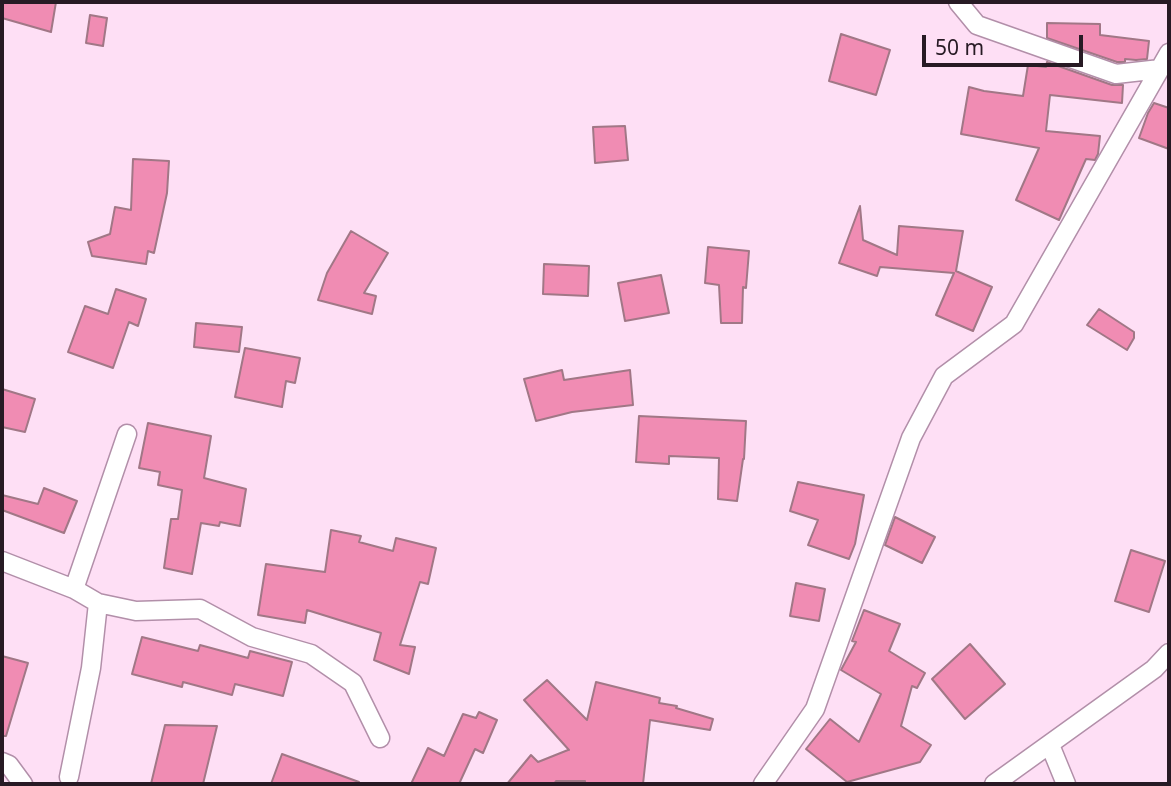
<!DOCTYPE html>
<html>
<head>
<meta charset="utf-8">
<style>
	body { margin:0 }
	#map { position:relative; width:1171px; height:786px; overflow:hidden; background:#fedff5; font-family:"Noto Sans",sans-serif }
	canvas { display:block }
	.frame { position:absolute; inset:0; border:4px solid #271a24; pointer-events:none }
	.scale { position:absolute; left:922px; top:35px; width:161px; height:32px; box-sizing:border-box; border:4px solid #271a24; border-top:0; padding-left:9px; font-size:21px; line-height:24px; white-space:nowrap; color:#271a24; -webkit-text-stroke:5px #fedff5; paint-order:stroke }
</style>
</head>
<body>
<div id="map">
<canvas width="1171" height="786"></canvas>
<div class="frame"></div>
<div class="scale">50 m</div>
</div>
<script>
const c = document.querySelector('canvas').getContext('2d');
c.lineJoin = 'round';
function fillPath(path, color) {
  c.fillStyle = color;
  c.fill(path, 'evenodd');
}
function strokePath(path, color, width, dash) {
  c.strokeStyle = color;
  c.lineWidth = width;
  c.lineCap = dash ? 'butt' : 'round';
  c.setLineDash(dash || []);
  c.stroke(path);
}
const building = new Path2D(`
	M2 2H56L51 32 2 18Z
	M90 15 107 18 103 46 86 43Z
	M1047 23 1100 24V35L1149 41 1147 59 1136 60 1125 59V62H1117L1047 38Z
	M841 34 890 50 876 95 829 81Z
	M1047 62 1112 85H1123L1122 103 1050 95 1046 131 1100 136 1098 154 1095 160 1086 159 1059 220 1016 200 1039 148 961 134 969 87 984 91 1023 96 1028 65 1046 67Z
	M1154 103 1169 108V149L1139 138 1148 113Z
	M625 126 628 160 595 163 593 127Z
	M133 159 169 161 167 193 154 253 148 251 146 264 92 256 88 242 110 234 115 207 131 210Z
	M860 206 863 240 897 255 899 226 963 231 956 271 992 287 973 331 936 315 954 273 880 267 877 276 839 263Z
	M351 231 388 253 364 293 376 296 372 314 318 300 327 273Z
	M708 247 749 251 746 288 743 287 742 323H721L719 285 705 283Z
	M544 264 589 266 588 296 543 294Z
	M661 275 669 313 625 321 618 283Z
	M116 289 146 299 138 326 129 322 113 368 68 352 85 306 108 314Z
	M1099 309 1134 332V338L1127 350 1087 325Z
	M196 323 242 327 239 352 194 347Z
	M245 348 300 358 295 383 286 381 282 407 235 397Z
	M562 370 564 380 630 370 633 405 572 412 536 421 524 379Z
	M2 389 35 399 25 432 2 427Z
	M639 416 746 421 744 459H743L737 501 718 499 719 458 669 456V464L636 462Z
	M148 423 211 436 204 478 246 489 240 526 220 522 219 526 201 523 192 574 164 568 171 519H178L182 490 158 485 160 472 139 468Z
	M798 482 864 495 855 544 849 559 808 545 818 520 790 511Z
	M44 488 77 501 64 533 2 510V495L38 504Z
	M895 517 935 537 922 563 885 545Z
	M331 530 361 536 359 542 393 551 396 538 436 548 428 584 420 582 400 645 415 647 409 674 374 660 381 633 307 610 305 623 258 615 266 564 325 572Z
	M1131 550 1165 561 1149 612 1115 601Z
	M796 583 825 589 819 621 790 616Z
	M864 610 900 624 889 651 925 673 917 688 912 686 901 726 931 745 920 762 847 782 806 749 830 719 859 742 881 694 841 670 856 642 852 641Z
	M142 637 198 651 200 645 248 658 250 651 292 662 283 696 235 684 232 695 183 682 182 687 132 674Z
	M970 644 1005 684 965 719 932 679Z
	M2 656 28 663 6 736H2Z
	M547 680 587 720 596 682 660 698 659 703 677 706 676 708 713 719 710 730 650 720 643 784H585V781H556L554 784H507L531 755 538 762 568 750H569L524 700Z
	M479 712 497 720 483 753 475 749 459 784H411L428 748 444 756 463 714 476 718Z
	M165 725 217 726 203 784H151Z
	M282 754 359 782 358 784H271Z`);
fillPath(building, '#f08cb3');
strokePath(building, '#a17786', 2);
const minor = new Path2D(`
	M958 2 977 25 1116 74 1160 69
	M2 561 74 589 98 603 91 668 69 777
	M74 589 127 434
	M98 603 136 611 200 609 252 637 311 654 353 683 380 738
	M1050 745 1066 784
	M2 762 9 765 23 784
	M763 784 815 709 911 438 944 376 1014 324 1169 53
	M994 784 1154 669 1169 653`);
strokePath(minor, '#b28fa9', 21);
strokePath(minor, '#fff', 18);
</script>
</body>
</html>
